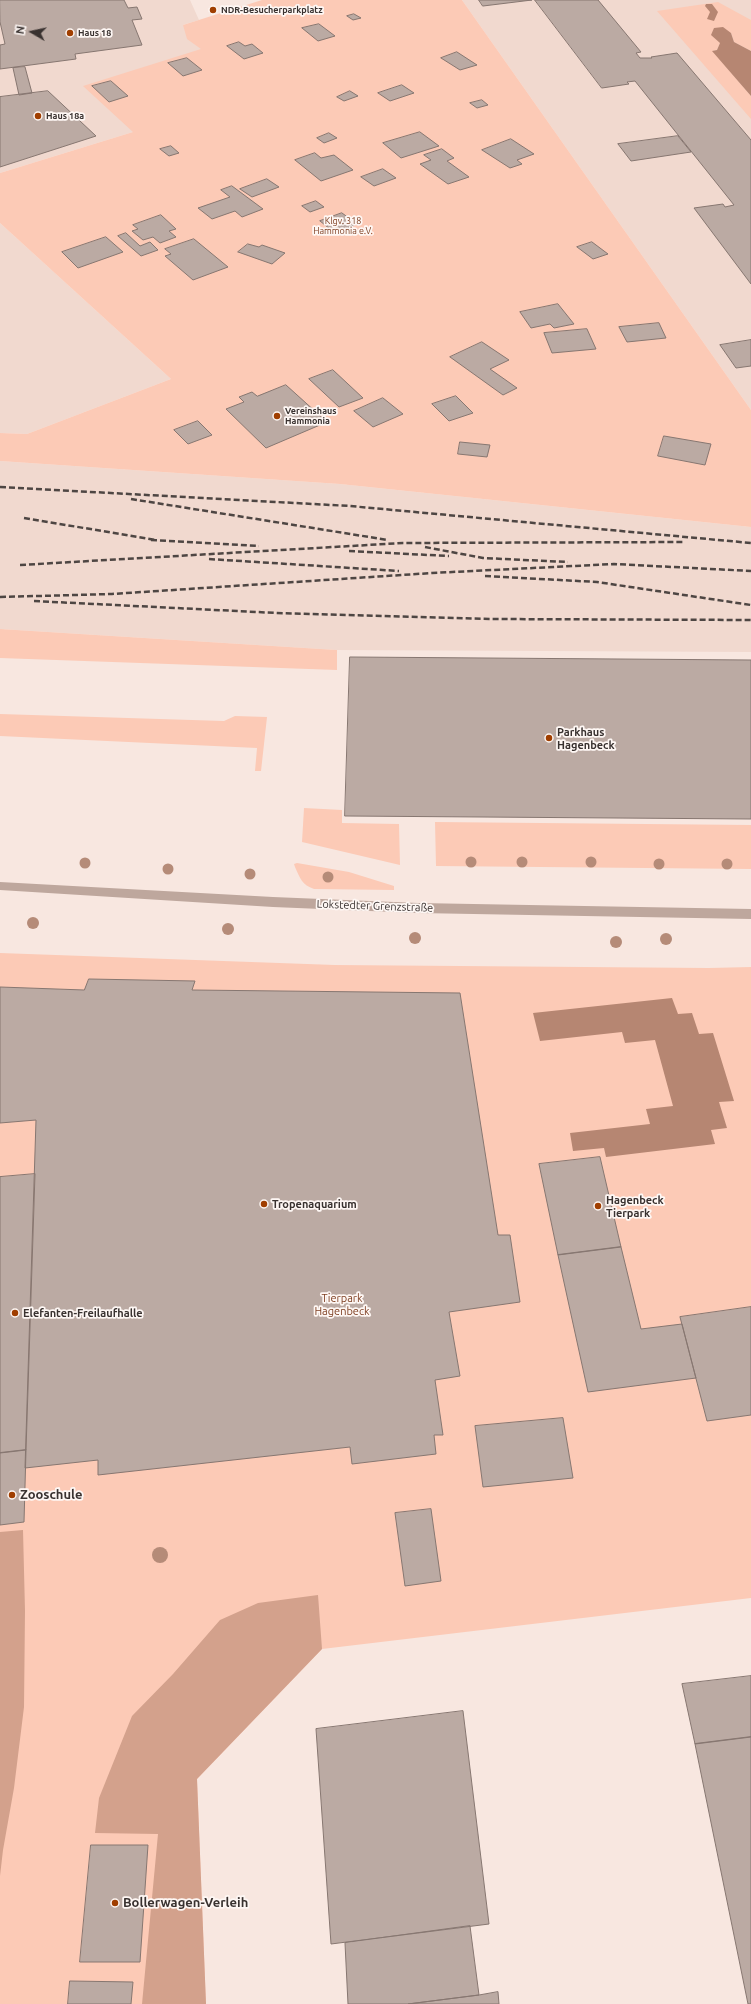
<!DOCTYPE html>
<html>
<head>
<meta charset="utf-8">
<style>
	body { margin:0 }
	#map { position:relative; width:751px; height:2004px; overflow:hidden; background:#f8e7e0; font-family:Ubuntu,sans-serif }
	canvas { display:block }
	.north { position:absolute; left:12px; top:12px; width:40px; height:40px; -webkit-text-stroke:3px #fef7f4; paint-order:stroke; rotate:279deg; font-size:11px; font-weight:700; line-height:16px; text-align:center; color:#393230 }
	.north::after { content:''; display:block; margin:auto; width:14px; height:18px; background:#393230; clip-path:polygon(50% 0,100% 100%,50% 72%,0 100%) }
</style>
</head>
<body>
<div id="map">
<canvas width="751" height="2004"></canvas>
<div class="north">N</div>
</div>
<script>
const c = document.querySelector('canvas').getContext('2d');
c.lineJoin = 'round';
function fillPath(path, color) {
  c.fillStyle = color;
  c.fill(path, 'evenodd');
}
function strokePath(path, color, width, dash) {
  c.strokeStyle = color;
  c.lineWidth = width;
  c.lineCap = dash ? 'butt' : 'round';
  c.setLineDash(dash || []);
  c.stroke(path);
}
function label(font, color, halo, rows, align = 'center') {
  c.font = font + ' Ubuntu,sans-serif';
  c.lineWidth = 3.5;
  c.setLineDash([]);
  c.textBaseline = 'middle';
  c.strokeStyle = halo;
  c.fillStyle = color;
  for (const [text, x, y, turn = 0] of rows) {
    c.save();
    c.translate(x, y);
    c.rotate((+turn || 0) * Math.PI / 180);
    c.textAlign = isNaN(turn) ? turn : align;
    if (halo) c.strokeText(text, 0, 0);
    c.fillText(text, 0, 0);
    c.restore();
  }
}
fillPath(new Path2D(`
	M0 0H190L199 20 183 25 202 49 133 132 0 173Z
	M462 0H751V410Z
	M0 223 171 379 27 434 0 433Z
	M0 461 340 484 751 527V652L337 650 0 629Z`), '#f1d9cf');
fillPath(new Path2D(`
	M262 0H462L751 410V527L340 484 0 461V433L27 434 171 379 0 223V173L133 132 83 86 201 49 187 39 183 25Z
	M718 2 751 20V51L734 42 731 33 720 43 717 50 713 51 751 96V119L657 11Z
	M0 629 337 650V670L0 658Z
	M0 714 224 721 235 716 267 717 261 771H255L257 748 0 736Z
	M304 808 342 810V823L399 824 400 865 302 842Z
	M435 822 751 825V869L436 866Z
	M297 863 349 872 394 886V890L314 889C302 885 300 878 295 867L294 864Z
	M0 953 335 965 709 968 751 967V1598L322 1649 197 1779 206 2004H0Z`), '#fccab6');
fillPath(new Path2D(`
	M23 1530 25 1611 24 1707 14 1788 3 1850 0 1876V1532Z
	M318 1595 322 1649 197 1779 206 2004H142L158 1834 95 1833 99 1798 132 1716 173 1674 220 1620 258 1603Z`), '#d3a18c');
fillPath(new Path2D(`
	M723 27 731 33 734 42 751 51V96L712 51 717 50 720 43 711 35 714 28Z
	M672 998 678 1014 692 1013 699 1034 713 1033 734 1101 719 1102 727 1128 711 1130 715 1144 606 1157 604 1148 573 1151 570 1133 650 1124 646 1109 673 1106 655 1040 625 1043 622 1032 540 1041 533 1013Z`), '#b68672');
fillPath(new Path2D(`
	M706 4H712L718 12 714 21 707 19 710 12 705 6Z`), '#b68672');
const building = new Path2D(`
	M0 0H124L128 8 137 7 142 19 132 20 142 45 75 54 76 59 0 69V45L5 44 0 22Z
	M479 0H532L483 6Z
	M535 0H598L641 52 636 53 640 58H652L651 57 677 53 751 140V284L694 208 723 204 725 207 734 205 635 81 627 82 629 84 602 88Z
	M354 14 361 18 353 20 347 16Z
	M319 24 335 36 318 41 302 28Z
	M239 42 245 46 252 44 263 53 244 59 227 46Z
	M457 52 477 65 460 70 441 58Z
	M187 58 202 70 183 76 168 63Z
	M25 67 32 93 19 95 13 68Z
	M111 81 128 96 109 102 92 86Z
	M402 85 414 93 390 101 378 93Z
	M48 91 96 136 0 167V97Z
	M350 91 358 96 344 101 337 97Z
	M482 100 488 105 477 108 470 103Z
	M420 132 439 146 401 158 383 143Z
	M329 133 337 138 324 143 317 138Z
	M678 136 691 152 631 161 618 144Z
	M511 139 534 154 517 160 522 164 510 168 482 150Z
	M171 146 179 153 169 156 160 149Z
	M442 149 454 158 447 161 469 177 448 184 420 164 431 160 424 155Z
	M315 153 321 158 334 155 353 170 321 181 295 160Z
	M383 169 396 178 374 186 361 177Z
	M267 179 279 187 252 197 240 189Z
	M232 186 263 209 242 217 235 211 212 219 198 208 230 197 221 190Z
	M316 201 324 207 310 212 302 206Z
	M342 213 357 224 335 233 320 221Z
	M161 215 176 229 169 231 176 237 160 243 153 237 143 240 132 231 138 229 133 225Z
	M126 233 140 246 150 242 158 250 141 256 118 236Z
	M106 237 123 252 78 268 62 252Z
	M194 239 228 267 193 280 165 256 171 254 165 249Z
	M592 242 608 254 593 259 577 247Z
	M248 244 259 247 262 245 285 253 272 264 238 252Z
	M558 304 574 324 554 328 550 324 531 328 520 312Z
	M659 323 666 338 627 342 619 327Z
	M587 329 596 349 552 353 544 333Z
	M751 340V366L736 368 720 345Z
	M482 342 509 360 490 369 517 388 503 395 450 357Z
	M333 370 363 398 339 407 309 379Z
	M286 385 327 422 266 448 226 409 244 402 239 397 252 392 257 396Z
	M456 396 473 413 449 421 432 404Z
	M383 398 403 414 373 427 354 411Z
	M198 421 212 435 188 444 174 430Z
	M664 436 711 444 705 465 658 456Z
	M460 442 490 445 487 457 458 454Z
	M350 657 751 660V819L345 816Z
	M89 979 195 981 192 990 460 993 498 1235H510L520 1302 449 1312 460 1376 435 1380 443 1435H434L436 1454 352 1464 350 1447 98 1475V1460L25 1468 36 1120 0 1123V987L84 990Z
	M600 1157 621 1247 558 1255 539 1164Z
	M35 1174 26 1450 0 1453V1177Z
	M621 1247 641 1329 682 1324 696 1378 588 1392 558 1255Z
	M751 1307V1415L707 1421 680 1317Z
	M563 1418 573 1478 483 1487 475 1426Z
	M26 1450 24 1522 0 1525V1453Z
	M431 1509 441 1581 405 1586 395 1513Z
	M751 1676V1737L695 1744 682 1684Z
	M463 1711 489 1924 331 1944 316 1729Z
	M751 1737V2004H748L695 1744Z
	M91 1845H148L140 1962H80Z
	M470 1926 479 1995 408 2004H348L345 1943Z
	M70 1981 133 1982 131 2004H68Z
	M498 1992 499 2004H408L479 1995Z`);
fillPath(building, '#bbaaa3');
strokePath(building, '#877771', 1);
fillPath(new Path2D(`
	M0 882 273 897 418 903 751 909V919L418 913 273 907 0 890Z`), '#bea79d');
strokePath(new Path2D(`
	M0 487 350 506 751 543
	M131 499 388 540
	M24 518 156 540
	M151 540 259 546
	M425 547 483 558 568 562
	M349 551 449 556
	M209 559 399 571
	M20 565 403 543 685 542
	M485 576 597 582 751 605
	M0 597 112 594 432 573 614 564 751 571
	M34 601 277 613 492 619 751 620`), '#4e4643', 2.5, [6, 3]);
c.fillStyle = '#b58b78';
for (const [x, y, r] of [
	[471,862,5.5],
	[522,862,5.5],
	[591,862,5.5],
	[85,863,5.5],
	[659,864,5.5],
	[727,864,5.5],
	[168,869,5.5],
	[250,874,5.5],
	[328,877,5.5],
	[33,923,6],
	[228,929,6],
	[415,938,6],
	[666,939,6],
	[616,942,6],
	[160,1555,8]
]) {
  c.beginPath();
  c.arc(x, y, r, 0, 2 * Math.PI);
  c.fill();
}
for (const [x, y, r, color] of [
	[213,10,4,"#a03e00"],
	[70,33,4,"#a03e00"],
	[38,116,4,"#a03e00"],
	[277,416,4,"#a03e00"],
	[549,738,4,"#a03e00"],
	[264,1204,4,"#a03e00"],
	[598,1206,4,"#a03e00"],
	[15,1313,4,"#a03e00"],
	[12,1495,4,"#a03e00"],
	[115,1903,4,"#a03e00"]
]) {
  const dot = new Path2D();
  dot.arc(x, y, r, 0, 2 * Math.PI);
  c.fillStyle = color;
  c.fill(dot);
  strokePath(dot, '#fef7f4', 1.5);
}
label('bold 9px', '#393230', '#fef7f4', [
	["NDR-Besucherparkplatz",221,10],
	["Haus 18",78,33],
	["Haus 18a",46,116],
	["Vereinshaus",285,411],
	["Hammonia",285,421]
], 'left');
label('9px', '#7f4023', '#fef7f4', [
	["Klgv. 318",343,221],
	["Hammonia e.V.",343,231]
]);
label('bold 11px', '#393230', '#fef7f4', [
	["Parkhaus",557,732],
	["Hagenbeck",557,745],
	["Hagenbeck",606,1200],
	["Tierpark",606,1213],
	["Tropenaquarium",272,1204],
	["Elefanten-Freilaufhalle",23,1313]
], 'left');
label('11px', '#393230', '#fef7f4', [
	["Lokstedter Grenzstraße",375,906,2]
]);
label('11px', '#7f4023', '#fef7f4', [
	["Tierpark",342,1298],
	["Hagenbeck",342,1311]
]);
label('bold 13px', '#393230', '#fef7f4', [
	["Zooschule",20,1495],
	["Bollerwagen-Verleih",123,1903]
], 'left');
</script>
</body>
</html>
